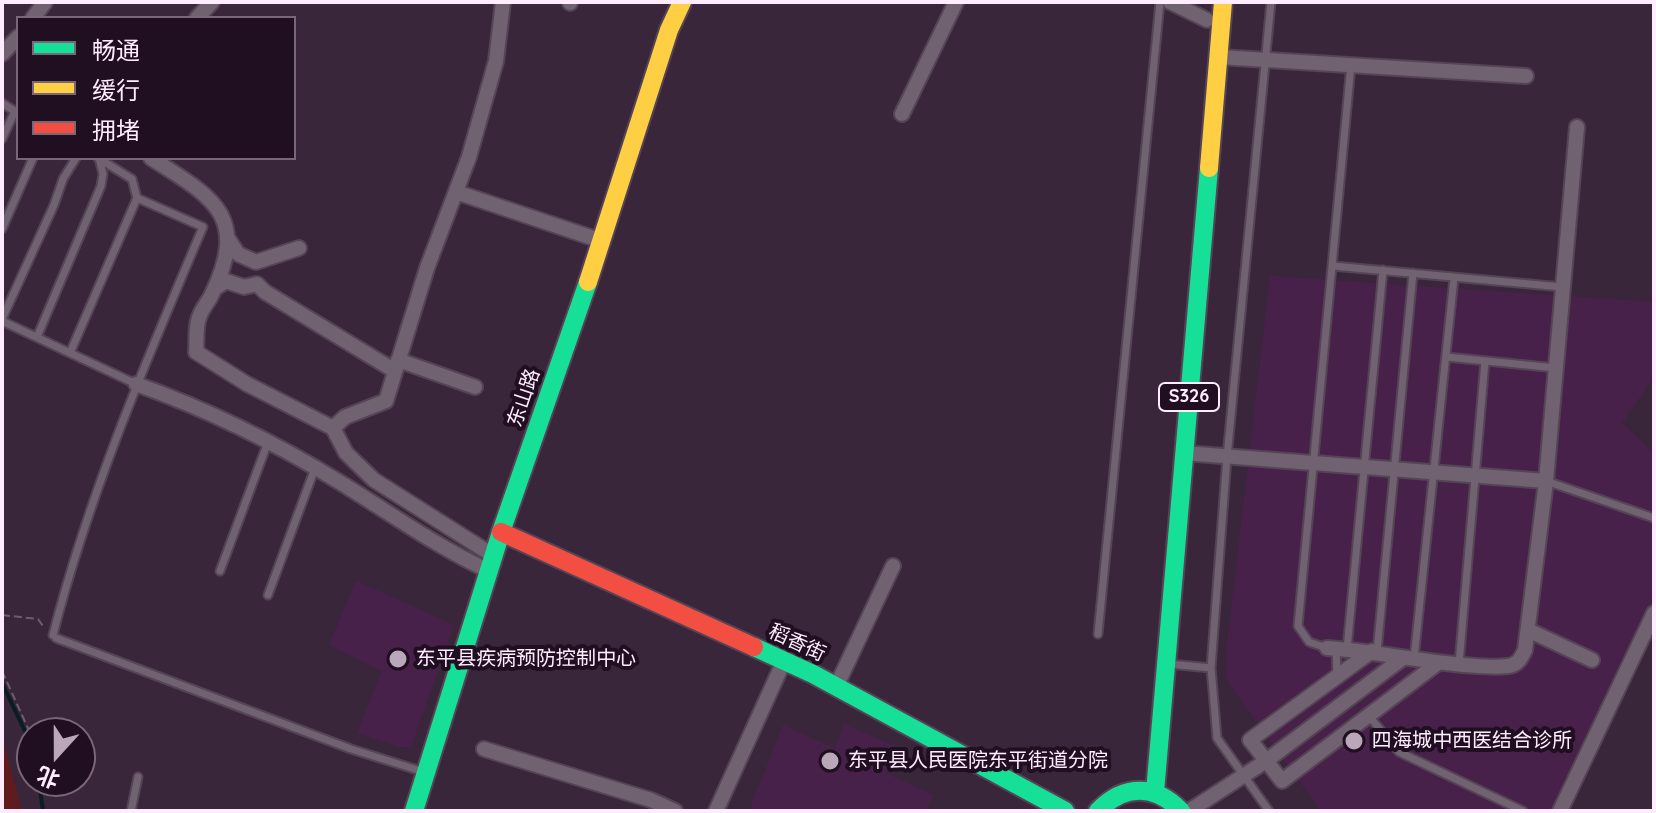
<!DOCTYPE html>
<html>
<head>
<meta charset="utf-8">
<style>
	body { margin:0 }
	#map { position:relative; width:1656px; height:813px; overflow:hidden; background:#3a263b; font-family:Quicksand,"Noto Sans SC",sans-serif }
	canvas { display:block }
	.frame { position:absolute; inset:0; border:4px solid #ffecff; pointer-events:none }
	.legend { position:absolute; left:16px; top:16px; width:280px; height:144px; box-sizing:border-box; background:#200f20; border:2px solid #796779; margin:0; padding:10px 14px; list-style:none; font-size:24px; color:#ffecff }
	.legend li { display:flex; align-items:center; gap:16px; height:40px }
	.legend b { width:40px; border:2px solid #796779 }
	.north { position:absolute; left:16px; top:717px; width:80px; height:80px; box-sizing:border-box; background:#200f20; border:2px solid #796779; border-radius:50%; rotate:201deg; font-size:22px; font-weight:700; line-height:32px; text-align:center; color:#ffecff }
	.north::after { content:''; display:block; margin:auto; width:28px; height:36px; background:#baa7ba; clip-path:polygon(50% 0,100% 100%,50% 72%,0 100%) }
</style>
</head>
<body>
<div id="map">
<canvas width="1656" height="813"></canvas>
<div class="frame"></div>
<ul class="legend">
<li><b style="height:10px;background:#16e098"></b>畅通</li>
<li><b style="height:10px;background:#ffcf43"></b>缓行</li>
<li><b style="height:10px;background:#f24e42"></b>拥堵</li>
</ul>
<div class="north">北</div>
</div>
<script>
const c = document.querySelector('canvas').getContext('2d');
c.lineJoin = 'round';
function fillPath(path, color) {
  c.fillStyle = color;
  c.fill(path, 'evenodd');
}
function strokePath(path, color, width, dash) {
  c.strokeStyle = color;
  c.lineWidth = width;
  c.lineCap = dash ? 'butt' : 'round';
  c.setLineDash(dash || []);
  c.stroke(path);
}
function label(font, color, halo, rows, align = 'center') {
  c.font = font + ' Quicksand,"Noto Sans SC",sans-serif';
  c.lineWidth = 8;
  c.setLineDash([]);
  c.textBaseline = 'middle';
  c.strokeStyle = halo;
  c.fillStyle = color;
  for (const [text, x, y, turn = 0] of rows) {
    c.save();
    c.translate(x, y);
    c.rotate((+turn || 0) * Math.PI / 180);
    c.textAlign = isNaN(turn) ? turn : align;
    if (halo) c.strokeText(text, 0, 0);
    c.fillText(text, 0, 0);
    c.restore();
  }
}
fillPath(new Path2D(`
	M1270 276 1654 302V377L1622 423 1654 453V595L1550 811H1321L1226 679 1227 645Z
	M356 581 454 625 411 747H400L357 733 382 671 329 645Z
	M844 724 897 747 886 773 933 795 926 811H749L783 725 835 749Z`), '#48214a');
fillPath(new Path2D(`
	M2 736 22 811H2Z`), '#601b1d');
strokePath(new Path2D(`
	M2 683 32 746
	M39 781 43 811`), '#091e22', 4);
const lane = new Path2D(`
	M2 103 16 112
	M2 139 15 111
	M2 229 33 158
	M1333 266 1562 287
	M2 319 54 205 63 179 76 158
	M2 321 136 384
	M37 337 101 186 103 174 99 158
	M70 353 137 198 132 179 98 158
	M1447 357 1556 368
	M1546 481 1654 518
	M220 571 268 442
	M268 595 315 468
	M1098 634 1160 2
	M53 635C89 494 146 361 203 227L137 198
	M56 638 351 749 424 772
	M1327 648 1309 642 1298 626 1351 65
	M1336 648 1337 674
	M1347 649 1383 270
	M1377 652 1413 273
	M1414 659 1454 278
	M1169 664 1211 668
	M1459 664 1485 361
	M1368 715 1399 752 1523 811
	M131 811 138 777
	M1269 811 1217 738 1211 668 1227 457 1271 2`);
const street = new Path2D(`
	M1170 2 1207 20
	M570 3V2
	M33 18 45 2
	M197 18 212 2
	M2 54 18 37
	M1219 57 1526 76
	M902 114 956 2
	M151 158C212 197 250 215 212 294 209 301 203 307 200 315 195 325 197 341 196 352L247 384 333 428 346 453 374 480 494 556
	M456 192 602 241
	M229 240 238 254 256 262 299 248
	M214 289 226 281 244 287 257 284 265 292 395 371
	M398 360 475 387
	M136 384C209 410 276 443 341 483 390 513 437 547 489 571
	M333 428 345 417 386 401 427 268 469 157 496 61 503 2
	M1184 453 1546 481
	M1528 630 1592 660
	M1327 648C1373 651 1418 661 1464 665 1478 666 1494 668 1508 666 1518 665 1521 658 1525 650L1546 481 1577 127
	M1372 651 1250 740 1282 781 1438 663
	M836 687 893 566
	M484 749 651 800 675 811
	M716 811 784 661
	M1189 811 1266 761 1403 658
	M1560 811 1654 613`);
const fast = new Path2D(`
	M754 647 813 674 1065 811
	M1155 792 1209 168
	M414 811 501 532 588 282
	M1098 811C1124 784 1155 784 1181 811`);
const slow = new Path2D(`
	M1209 168 1223 2
	M588 282 669 30 682 2`);
const jam = new Path2D(`
	M501 532 754 647`);
strokePath(lane, '#545', 11);
strokePath(street, '#545', 18);
strokePath(fast, '#545', 22);
strokePath(slow, '#545', 22);
strokePath(jam, '#545', 22);
strokePath(new Path2D(`
	M2 615 38 619 43 626
	M2 671 32 737`), '#6d5d6d', 2, [8, 4]);
strokePath(lane, '#716272', 7);
strokePath(street, '#716272', 14);
strokePath(fast, '#16e098', 18);
strokePath(slow, '#ffcf43', 18);
strokePath(jam, '#f24e42', 18);
for (const [x, y, r, color] of [
	[398,659,10,"#baa7ba"],
	[1354,741,10,"#baa7ba"],
	[830,761,10,"#baa7ba"]
]) {
  const dot = new Path2D();
  dot.arc(x, y, r, 0, 2 * Math.PI);
  c.fillStyle = color;
  c.fill(dot);
  strokePath(dot, '#200f20', 3);
}
for (const [x, y, w] of [
	[1189,397,60]
]) {
  const box = new Path2D();
  box.roundRect(x - w / 2, y - 14, w, 28, 6);
  c.fillStyle = '#200f20';
  c.fill(box);
  strokePath(box, '#ffecff', 2);
}
label('bold 18px', '#ffecff', null, [
	["S326",1189,397]
]);
label('20px', '#ffecff', '#200f20', [
	["东山路",524,398,-71],
	["稻香街",797,643,25]
]);
label('20px', '#ffecff', '#200f20', [
	["东平县疾病预防控制中心",416,659],
	["四海城中西医结合诊所",1372,741],
	["东平县人民医院东平街道分院",848,761]
], 'left');
</script>
</body>
</html>
